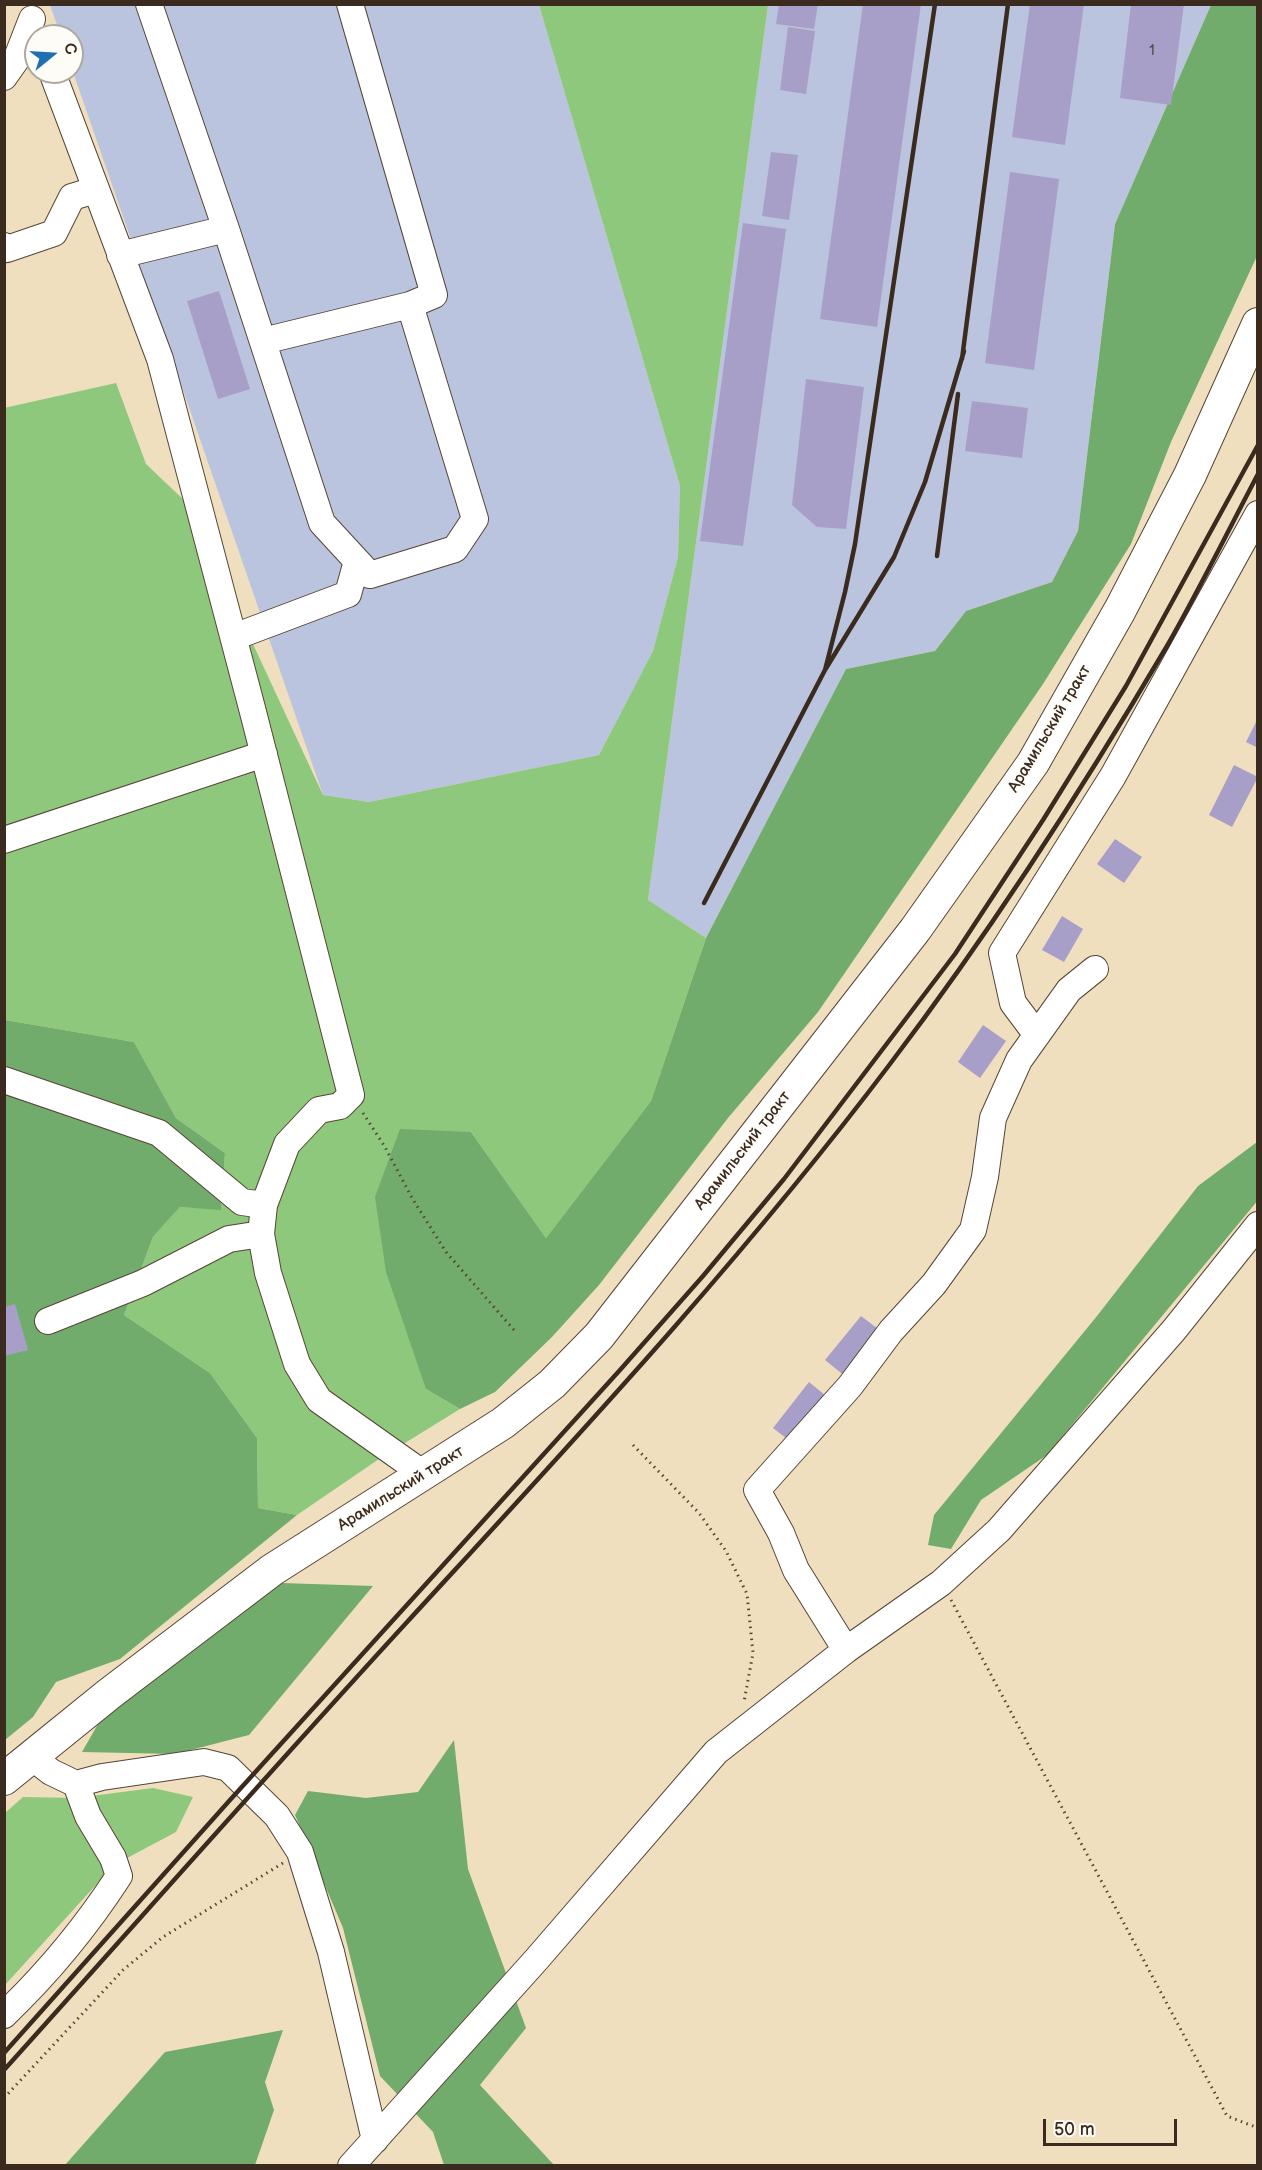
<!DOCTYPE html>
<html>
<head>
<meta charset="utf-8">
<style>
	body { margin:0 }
	#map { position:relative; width:1262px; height:2170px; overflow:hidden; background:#f0dfbf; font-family:"Balsamiq Sans",sans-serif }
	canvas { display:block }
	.frame { position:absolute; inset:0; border:6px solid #3b2a1e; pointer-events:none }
	.north { position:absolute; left:24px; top:24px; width:60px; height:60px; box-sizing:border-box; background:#fdfcf7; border:2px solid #afa8a0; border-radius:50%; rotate:72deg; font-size:16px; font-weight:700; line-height:24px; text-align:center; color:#3b2a1e }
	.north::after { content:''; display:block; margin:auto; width:21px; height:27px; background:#1f6fb2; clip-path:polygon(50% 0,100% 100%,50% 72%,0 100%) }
	.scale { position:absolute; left:1043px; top:2119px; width:134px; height:27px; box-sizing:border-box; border:3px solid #3b2a1e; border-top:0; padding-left:8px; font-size:18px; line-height:21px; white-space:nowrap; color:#3b2a1e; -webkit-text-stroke:4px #fdfcf7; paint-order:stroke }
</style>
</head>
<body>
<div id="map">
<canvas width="1262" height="2170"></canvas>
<div class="frame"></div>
<div class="north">С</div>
<div class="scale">50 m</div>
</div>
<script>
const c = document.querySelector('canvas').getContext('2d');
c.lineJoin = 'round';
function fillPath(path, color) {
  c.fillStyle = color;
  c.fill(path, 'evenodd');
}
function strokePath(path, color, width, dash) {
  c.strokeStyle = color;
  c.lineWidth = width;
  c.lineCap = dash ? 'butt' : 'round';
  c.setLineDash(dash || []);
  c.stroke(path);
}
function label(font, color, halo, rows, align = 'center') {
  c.font = font + ' "Balsamiq Sans",sans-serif';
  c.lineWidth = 4.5;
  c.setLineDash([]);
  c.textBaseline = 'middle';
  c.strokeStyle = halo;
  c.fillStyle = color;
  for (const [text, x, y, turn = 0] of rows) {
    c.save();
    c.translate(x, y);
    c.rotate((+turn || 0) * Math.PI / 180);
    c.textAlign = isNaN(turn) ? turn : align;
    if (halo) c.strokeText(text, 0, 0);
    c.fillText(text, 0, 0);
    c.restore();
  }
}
fillPath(new Path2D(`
	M50 5H539L680 486 678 557 653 651 599 755 369 802 323 795 72 69V36H61Z
	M768 5H1211L1115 224 1078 531 1052 582 966 611 935 651 846 669 706 938 648 900Z`), '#bac4de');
fillPath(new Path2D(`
	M539 5H768L648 900 706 938 651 1101 546 1238 471 1132 426 1389 460 1409 379 1459 297 1515 258 1508 257 1438 210 1373 124 1315 153 1237 180 1207 221 1209 225 1153 176 1118 134 1042 5 1020 4 408 116 383 146 464 188 504 323 795 369 802 599 755 653 651 678 557 680 486Z
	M153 1788 193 1797 176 1832 114 1865 5 1985V1813L23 1797 76 1798Z`), '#8dc87c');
fillPath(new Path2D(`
	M1211 5H1257V256L1171 442 1131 544 1043 684 818 1012 728 1118 599 1285 552 1337 495 1392 460 1409 426 1389 386 1272 375 1197 400 1129 471 1132 546 1238 651 1101 706 938 846 669 935 651 966 611 1052 582 1078 531 1115 224Z
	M5 1020 134 1042 176 1118 225 1153 221 1210 180 1207 153 1237 124 1315 210 1373 257 1438 258 1508 297 1515 120 1659 56 1682 33 1717 5 1740Z
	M1257 1142 1258 1200 1254 1205 1047 1455 981 1500 951 1549 928 1545 934 1515 1097 1316 1198 1186Z
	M282 1583 373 1586 249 1735 175 1754 82 1752 102 1717Z
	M454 1740 468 1869 526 2028 480 2085 554 2165H444L433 2132 380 2076 343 1928 295 1815 308 1791 366 1798 418 1792Z
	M283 2030 265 2082 274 2110 255 2165H65L165 2052Z`), '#72ac6c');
fillPath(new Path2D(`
	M779 4H818L814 29 776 24Z
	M863 4H921L877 327 820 319Z
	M1030 4H1084L1065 145 1012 137Z
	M1131 4H1184L1171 105 1120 98Z
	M788 27 815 31 806 94 780 90Z
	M771 152 798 155 789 220 762 216Z
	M1010 172 1059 179 1034 370 985 363Z
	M743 223 786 229 743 546 700 541Z
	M219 291 250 389 218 399 187 301Z
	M806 379 864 387 846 529 817 527 792 505Z
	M972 401 1028 408 1022 458 965 451Z
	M1258 718V748L1246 742Z
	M1234 765 1258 777 1232 827 1209 815Z
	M1115 839 1142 857 1124 883 1097 864Z
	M1062 916 1083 929 1064 962 1042 950Z
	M983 1025 1006 1041 980 1078 958 1062Z
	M15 1304 28 1350 4 1356V1307Z
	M861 1316 882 1332 846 1377 825 1360Z
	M809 1382 831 1400 795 1445 773 1428Z`), '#a79fc8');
const minor = new Path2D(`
	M149 4 226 229 322 523 370 575 455 549 475 519 410 305 434 295 350 4
	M52 72 160 359 253 712 351 1095 340 1106 319 1110 287 1144 264 1205 261 1234 268 1273 297 1364 319 1400 425 1475
	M4 77 16 60 32 19
	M4 246 7 249 54 233 72 197 95 190
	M120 255 226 229
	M263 341 410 305
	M234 637 348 594 357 561
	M4 840 264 754
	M1037 1035 1013 1003 1002 953 1113 776 1258 514
	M4 1080 159 1133 242 1202 264 1205
	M48 1321 143 1283 229 1239 261 1234
	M846 1650 796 1570 781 1533 757 1490 850 1386 891 1331 934 1284 973 1230 985 1177 993 1118 1019 1060 1069 990 1095 969
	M32 1757 51 1772 76 1784 102 1777 204 1762 228 1768 277 1816 300 1852 331 1952 375 2140
	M4 2015C48 1973 86 1927 119 1876L113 1858 88 1816 76 1784
	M351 2166 536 1960 716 1752 846 1650 941 1583 999 1530 1174 1330 1258 1225`);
const major = new Path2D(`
	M4 1779 109 1694 272 1570 503 1423 552 1384 599 1336 915 930 1033 763 1120 610 1190 475 1258 324`);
strokePath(minor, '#564536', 28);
strokePath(major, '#564536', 34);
strokePath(new Path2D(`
	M363 1113 385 1147 412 1198 446 1252 514 1330
	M633 1445 699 1513 726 1551 747 1594 753 1653 744 1702
	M951 1600 1227 2116 1258 2128
	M4 2098 123 1970 163 1937 283 1863`), '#564536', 3, [1.5, 4.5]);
strokePath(minor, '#fff', 26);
strokePath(major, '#fff', 32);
strokePath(new Path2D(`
	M962 359 1008 4
	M937 556 958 394
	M825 670 845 592 855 544 935 4
	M704 903 825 670 894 557 925 482 964 351
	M4 2053 230 1800 620 1370 703 1276 784 1179 955 954 1043 820 1126 686 1258 445
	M4 2070C139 1920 272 1769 408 1621 574 1440 742 1260 890 1064 991 931 1082 790 1167 646 1199 590 1228 531 1258 474`), '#3b2a1e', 4.5);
label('14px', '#564748', null, [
	["1",1152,51]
]);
label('16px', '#3b2a1e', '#fdfcf7', [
	["Арамильский тракт",1050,729,-59],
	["Арамильский тракт",743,1151,-52],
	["Арамильский тракт",401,1489,-32]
]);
</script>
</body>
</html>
